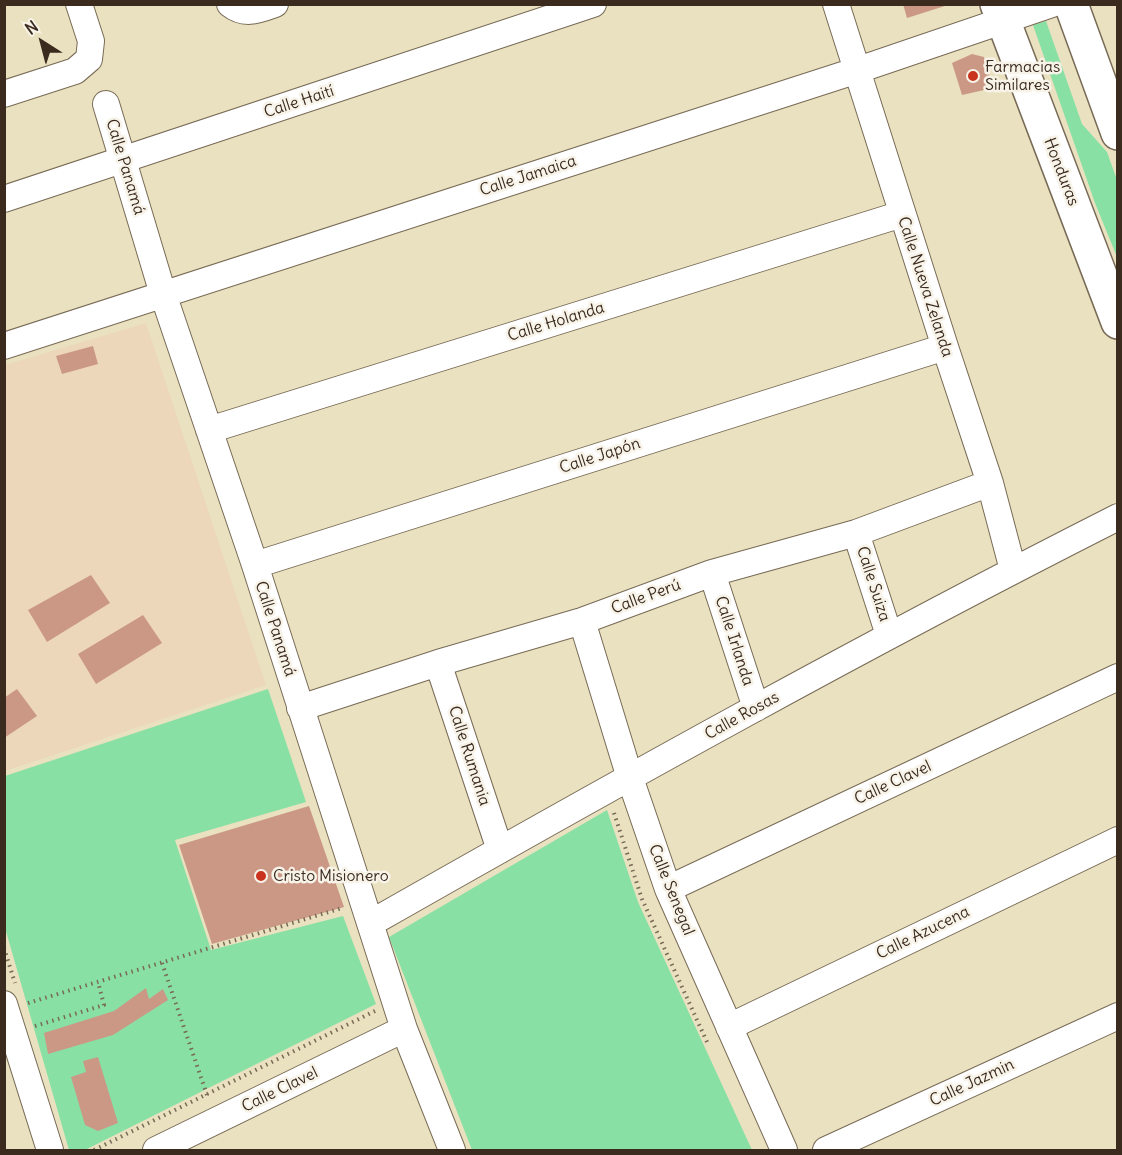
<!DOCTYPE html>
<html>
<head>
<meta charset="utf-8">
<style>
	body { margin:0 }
	#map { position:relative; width:1122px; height:1155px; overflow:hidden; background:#e9e1bf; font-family:Delius,sans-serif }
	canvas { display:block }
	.frame { position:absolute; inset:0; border:6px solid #3b2a1e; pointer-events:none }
	.north { position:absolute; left:12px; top:12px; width:60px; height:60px; -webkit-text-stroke:4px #f7f3e8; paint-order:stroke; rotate:324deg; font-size:16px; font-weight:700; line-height:24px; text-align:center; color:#3b2a1e }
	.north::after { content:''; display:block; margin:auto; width:21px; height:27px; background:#3b2a1e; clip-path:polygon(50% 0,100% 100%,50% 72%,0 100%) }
</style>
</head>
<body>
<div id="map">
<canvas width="1122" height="1155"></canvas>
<div class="frame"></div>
<div class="north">N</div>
</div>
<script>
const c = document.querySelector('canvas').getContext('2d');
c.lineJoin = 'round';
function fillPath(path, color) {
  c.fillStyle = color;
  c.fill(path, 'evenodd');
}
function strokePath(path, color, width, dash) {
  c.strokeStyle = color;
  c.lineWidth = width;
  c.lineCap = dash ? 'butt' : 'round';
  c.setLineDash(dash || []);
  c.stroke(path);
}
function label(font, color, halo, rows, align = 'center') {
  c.font = font + ' Delius,sans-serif';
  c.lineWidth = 5;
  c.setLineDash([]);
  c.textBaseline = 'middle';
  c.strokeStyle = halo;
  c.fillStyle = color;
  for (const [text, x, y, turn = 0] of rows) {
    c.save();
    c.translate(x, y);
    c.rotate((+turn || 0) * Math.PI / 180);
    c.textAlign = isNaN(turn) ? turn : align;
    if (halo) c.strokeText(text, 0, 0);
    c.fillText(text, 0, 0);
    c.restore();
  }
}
fillPath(new Path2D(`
	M146 323 266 685 5 771V365Z`), '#edd7bb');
fillPath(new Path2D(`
	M1046 21 1082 124 1107 152 1117 180V257L1095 203 1033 25Z
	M268 689 306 802 175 840 211 950 343 916 376 1004 85 1150H69L5 928V776Z
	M607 810 638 902 752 1150H472L389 937Z`), '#88e0a5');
fillPath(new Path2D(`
	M903 4H948V5L907 18Z
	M972 54 984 57 993 88 962 95 952 63Z
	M93 346 98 364 62 374 56 356Z
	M91 575 110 603 47 642 28 610Z
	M143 615 162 643 96 684 78 654Z
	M17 689 37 716 4 738V698Z
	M309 806 344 907 212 944 179 845Z
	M146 988 149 999 163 989 168 1000 113 1035 48 1054 44 1033 114 1011Z
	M98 1057 118 1123 98 1131 85 1125 71 1077 86 1072 83 1061Z`), '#cb9886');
const street = new Path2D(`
	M230 4C245 16 258 10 275 4
	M836 4 945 347 990 483 1013 570
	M4 94 75 71 89 59 91 41 79 4
	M106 104 163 294 255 565 404 1029 452 1150
	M4 199 593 4
	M4 346 858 70 1052 4
	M209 430 902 214
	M856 533 889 635
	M255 565 945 347
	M712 573 756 708
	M582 621 630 778 668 889 784 1150
	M438 663 500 850
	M300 708 438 663 582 621 712 573 856 533 990 483
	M668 889 1118 677
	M371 923C617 783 865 645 1118 517
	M4 1004 50 1150
	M729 1027 1118 840
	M156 1150 404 1029
	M826 1150 1118 1016`);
const secondary = new Path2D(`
	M997 4 1118 322
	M1071 4 1118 133`);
strokePath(street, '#786a56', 28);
strokePath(secondary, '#786a56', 36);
strokePath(new Path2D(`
	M614 813 642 899 707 1042
	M4 948 15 983
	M162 963 207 1095
	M28 1003 342 908
	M35 1026 104 1005 98 982
	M94 1150 375 1011`), '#786a56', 4, [1.5, 4.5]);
strokePath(street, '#fff', 26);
strokePath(secondary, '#fff', 33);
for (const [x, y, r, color] of [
	[973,76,6,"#c8321e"],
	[261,876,6,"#c8321e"]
]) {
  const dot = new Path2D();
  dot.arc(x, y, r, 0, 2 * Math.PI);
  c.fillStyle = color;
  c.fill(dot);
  strokePath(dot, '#f7f3e8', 2);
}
label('16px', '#3b2a1e', '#f7f3e8', [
	["Farmacias",985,67],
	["Similares",985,85],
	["Cristo Misionero",273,876]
], 'left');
label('16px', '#3b2a1e', '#f7f3e8', [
	["Calle Haití",299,102,-18],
	["Calle Panamá",125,167,73],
	["Honduras",1061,172,69],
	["Calle Jamaica",528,176,-18],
	["Calle Nueva Zelanda",925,287,72],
	["Calle Holanda",556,322,-17],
	["Calle Japón",600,456,-18],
	["Calle Suiza",873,584,72],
	["Calle Perú",646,597,-20],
	["Calle Panamá",275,629,72],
	["Calle Irlanda",734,641,72],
	["Calle Rosas",742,716,-29],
	["Calle Rumania",469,756,72],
	["Calle Clavel",893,783,-25],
	["Calle Senegal",671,890,68],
	["Calle Azucena",923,933,-26],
	["Calle Jazmin",972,1083,-25],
	["Calle Clavel",280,1090,-26]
]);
</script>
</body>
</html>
